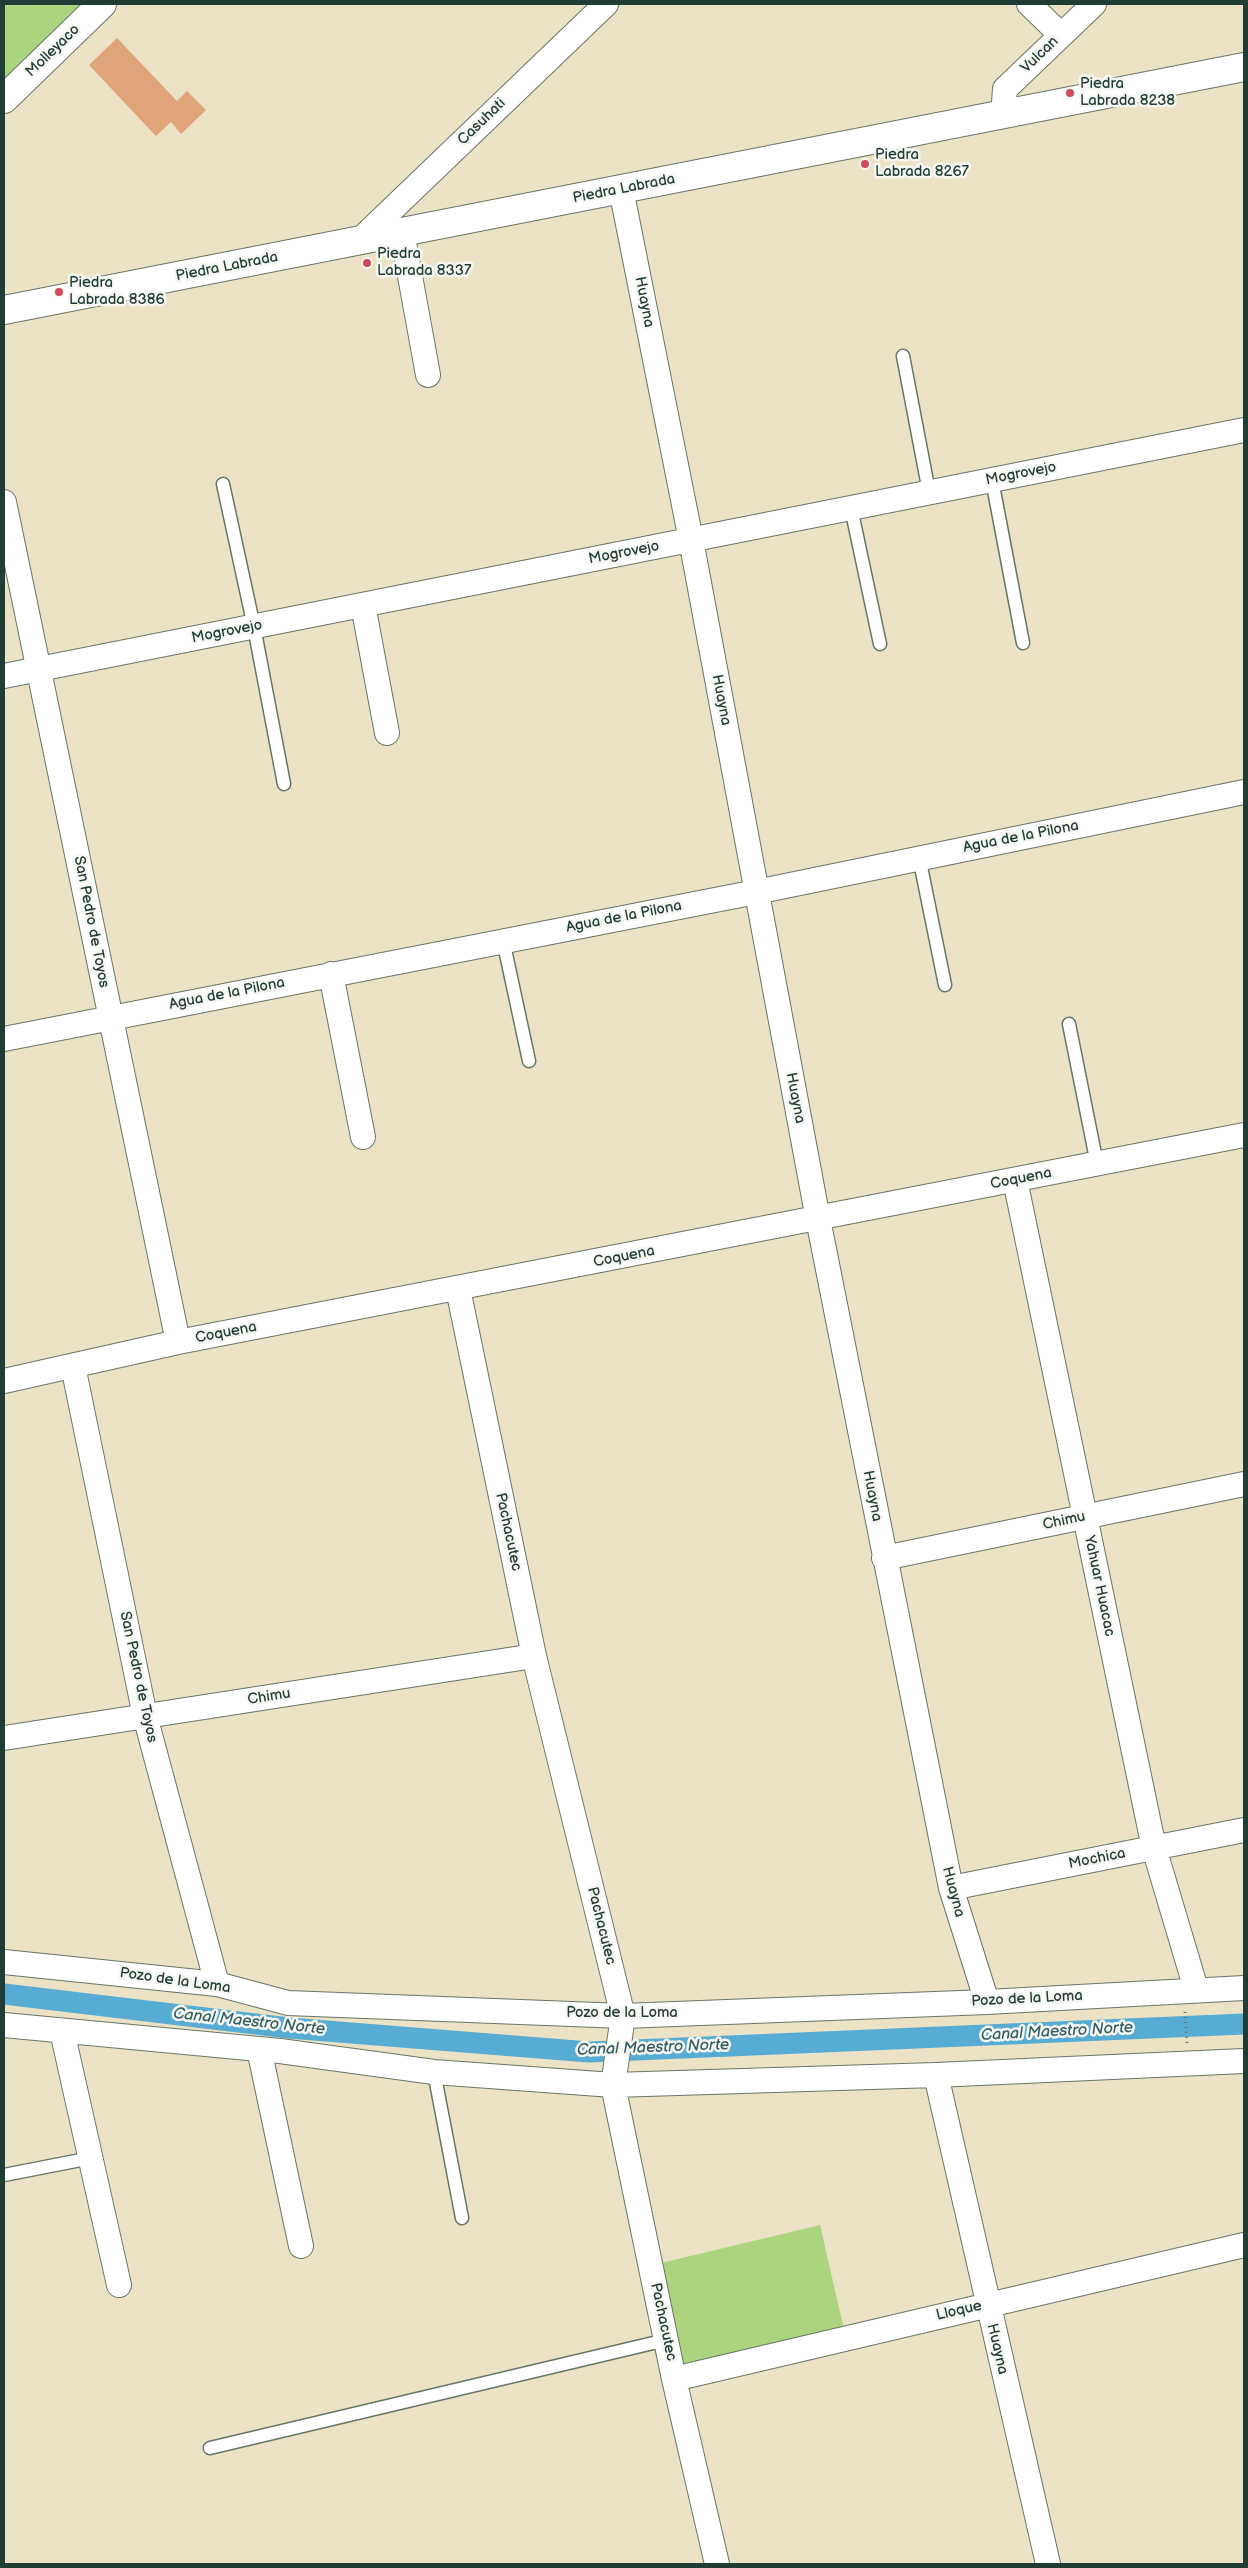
<!DOCTYPE html>
<html>
<head>
<meta charset="utf-8">
<style>
	body { margin:0 }
	#map { position:relative; width:1248px; height:2568px; overflow:hidden; background:#ece2c5; font-family:"Balsamiq Sans",sans-serif }
	canvas { display:block }
	.frame { position:absolute; inset:0; border:5px solid #1f3d34; pointer-events:none }
</style>
</head>
<body>
<div id="map">
<canvas width="1248" height="2568"></canvas>
<div class="frame"></div>
</div>
<script>
const c = document.querySelector('canvas').getContext('2d');
c.lineJoin = 'round';
function fillPath(path, color) {
  c.fillStyle = color;
  c.fill(path, 'evenodd');
}
function strokePath(path, color, width, dash) {
  c.strokeStyle = color;
  c.lineWidth = width;
  c.lineCap = dash ? 'butt' : 'round';
  c.setLineDash(dash || []);
  c.stroke(path);
}
function label(font, color, halo, rows, align = 'center') {
  c.font = font + ' "Balsamiq Sans",sans-serif';
  c.lineWidth = 5;
  c.setLineDash([]);
  c.textBaseline = 'middle';
  c.strokeStyle = halo;
  c.fillStyle = color;
  for (const [text, x, y, turn = 0] of rows) {
    c.save();
    c.translate(x, y);
    c.rotate((+turn || 0) * Math.PI / 180);
    c.textAlign = isNaN(turn) ? turn : align;
    if (halo) c.strokeText(text, 0, 0);
    c.fillText(text, 0, 0);
    c.restore();
  }
}
fillPath(new Path2D(`
	M4 4H91L4 85Z
	M820 2225 846 2338 681 2377 657 2264Z`), '#acd47f');
strokePath(new Path2D(`
	M4 1994 289 2028 589 2052 1244 2024`), '#56acd2', 21);
fillPath(new Path2D(`
	M117 38 177 101 187 91 206 110 181 134 171 122 156 136 89 65Z`), '#e0a47b');
const lane = new Path2D(`
	M903 356 929 492
	M992 480 1023 643
	M223 484 254 627 284 784
	M851 508 880 644
	M919 857 945 985
	M503 940 529 1061
	M1069 1024 1097 1164
	M434 2072 462 2218
	M4 2175 91 2158
	M210 2448 666 2340`);
const street = new Path2D(`
	M1029 4 1061 35
	M1003 115 1005 89 1094 4
	M621 189 691 540 818 1219 951 1888 987 2002
	M402 232 428 375
	M359 241 606 4
	M4 502 178 1342
	M363 605 387 733
	M4 676 1244 430
	M331 974 363 1137
	M4 1039 756 892 1244 792
	M1015 1180 1154 1848 1196 1989
	M458 1289 534 1656 623 2016 613 2085 674 2379 717 2564
	M73 1366 145 1716 217 1984
	M4 1381 178 1342 1244 1135
	M884 1558 1244 1484
	M4 1738 534 1656
	M951 1888 1244 1830
	M4 1962 217 1984 288 2003 623 2016 987 2002 1244 1988
	M4 2025 280 2051 434 2072 613 2085 936 2075 1244 2061
	M62 2031 119 2285
	M259 2049 301 2246
	M936 2075 1048 2564
	M674 2379 1244 2245`);
const secondary = new Path2D(`
	M4 99 102 4
	M4 310 1244 67`);
strokePath(lane, '#677767', 15);
strokePath(street, '#677767', 26);
strokePath(secondary, '#677767', 30);
strokePath(new Path2D(`
	M1185 2012 1187 2043`), '#677767', 3, [1, 4]);
strokePath(lane, '#fff', 12);
strokePath(street, '#fff', 24);
strokePath(secondary, '#fff', 28);
for (const [x, y, r, color] of [
	[1070,93,5,"#d1495b"],
	[865,164,5,"#d1495b"],
	[367,263,5,"#d1495b"],
	[59,292,5,"#d1495b"]
]) {
  const dot = new Path2D();
  dot.arc(x, y, r, 0, 2 * Math.PI);
  c.fillStyle = color;
  c.fill(dot);
  strokePath(dot, '#f6f6f2', 2);
}
label('15px', '#1f3d34', '#f6f6f2', [
	["Molleyaco",53,51,-44],
	["Vulcan",1040,55,-44],
	["Casuhati",482,122,-44],
	["Piedra Labrada",624,189,-11],
	["Piedra Labrada",227,267,-11],
	["Huayna",644,302,79],
	["Mogrovejo",1021,474,-11],
	["Mogrovejo",624,553,-11],
	["Mogrovejo",227,632,-11],
	["Huayna",721,700,79],
	["Agua de la Pilona",1021,837,-11],
	["Agua de la Pilona",624,917,-11],
	["San Pedro de Toyos",91,922,79],
	["Agua de la Pilona",227,994,-11],
	["Huayna",795,1098,79],
	["Coquena",1021,1179,-11],
	["Coquena",624,1257,-11],
	["Coquena",226,1333,-11],
	["Huayna",872,1496,79],
	["Chimu",1064,1521,-12],
	["Pachacutec",508,1532,78],
	["Yahuar Huacac",1099,1586,78],
	["San Pedro de Toyos",138,1677,78],
	["Chimu",269,1697,-9],
	["Mochica",1097,1859,-11],
	["Huayna",953,1892,75],
	["Pachacutec",601,1926,76],
	["Pozo de la Loma",175,1981,8],
	["Pozo de la Loma",1027,1999,-3],
	["Pozo de la Loma",622,2013],
	["Lloque",959,2311,-13],
	["Pachacutec",663,2322,78],
	["Huayna",997,2349,77]
]);
label('15px', '#1f3d34', '#f6f6f2', [
	["Piedra",1080,84],
	["Labrada 8238",1080,101],
	["Piedra",875,155],
	["Labrada 8267",875,172],
	["Piedra",377,254],
	["Labrada 8337",377,271],
	["Piedra",69,283],
	["Labrada 8386",69,300]
], 'left');
label('italic 16px', '#305e63', '#f6f6f2', [
	["Canal Maestro Norte",249,2022,6],
	["Canal Maestro Norte",1057,2032,-3],
	["Canal Maestro Norte",653,2048,-2]
]);
</script>
</body>
</html>
